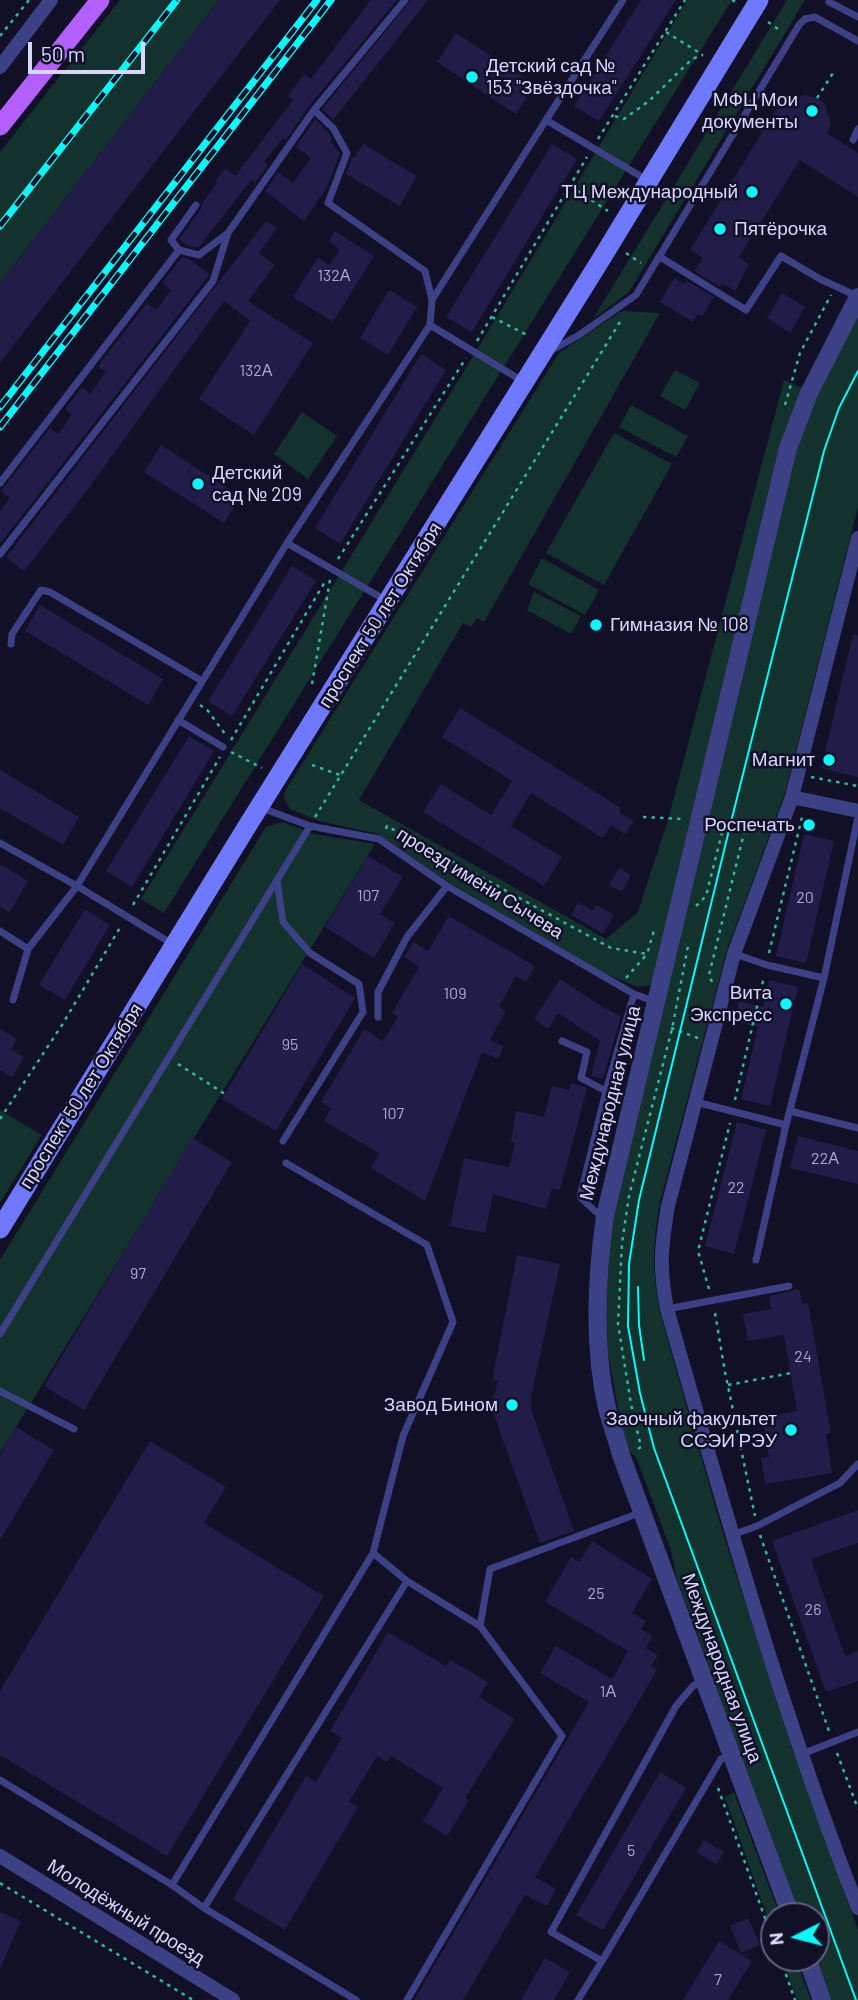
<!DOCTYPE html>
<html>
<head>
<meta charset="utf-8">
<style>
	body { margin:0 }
	#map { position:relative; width:858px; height:2000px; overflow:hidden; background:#121027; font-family:Barlow,sans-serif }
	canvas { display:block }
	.north { position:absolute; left:760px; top:1902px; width:70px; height:70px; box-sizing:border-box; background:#121027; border:2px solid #61607d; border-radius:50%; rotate:264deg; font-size:19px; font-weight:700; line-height:28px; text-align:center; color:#d8d7fe }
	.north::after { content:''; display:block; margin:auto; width:24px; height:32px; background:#06fafc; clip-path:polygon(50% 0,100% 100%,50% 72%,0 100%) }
	.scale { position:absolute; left:28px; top:42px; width:117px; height:32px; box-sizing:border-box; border:4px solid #d8d7fe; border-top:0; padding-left:9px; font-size:21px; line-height:24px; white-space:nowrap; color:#d8d7fe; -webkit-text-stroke:5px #121027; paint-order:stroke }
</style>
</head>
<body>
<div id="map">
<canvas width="858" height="2000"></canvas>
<div class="north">N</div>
<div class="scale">50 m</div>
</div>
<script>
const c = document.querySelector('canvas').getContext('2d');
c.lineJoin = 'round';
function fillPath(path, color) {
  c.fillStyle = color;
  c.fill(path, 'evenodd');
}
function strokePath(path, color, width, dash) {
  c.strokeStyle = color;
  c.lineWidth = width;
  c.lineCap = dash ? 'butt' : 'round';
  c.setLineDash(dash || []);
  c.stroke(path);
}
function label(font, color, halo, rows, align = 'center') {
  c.font = font + ' Barlow,sans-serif';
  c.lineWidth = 5;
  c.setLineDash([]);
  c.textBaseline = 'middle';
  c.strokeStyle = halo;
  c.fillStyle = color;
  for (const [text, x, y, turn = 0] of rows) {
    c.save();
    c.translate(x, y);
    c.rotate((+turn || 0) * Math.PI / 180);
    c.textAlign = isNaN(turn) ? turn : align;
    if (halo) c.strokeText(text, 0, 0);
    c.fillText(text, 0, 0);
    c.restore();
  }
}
fillPath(new Path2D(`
	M120 0H219L0 283V152Z
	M687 0H732L164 913 141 899 466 368Z
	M787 0H805L629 292 593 319Z
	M622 311 660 313 484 622 477 618 471 627 463 623 359 800 606 939 638 912 668 820 784 380 804 389 651 985 638 987 601 972 450 883 378 834 319 821 290 809 284 798 285 791 559 353Z
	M858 313V507L785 793 727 950 660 1202C652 1246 652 1270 660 1313L722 1530 791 1746 858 1930V2000H831L816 1958V1916H800L676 1576 671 1550 636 1457 627 1449 622 1430 608 1353 605 1297 613 1211 794 450 815 396Z
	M675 370 700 383 685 410 660 396Z
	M631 405 688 436 676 457 619 427Z
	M302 412 337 436 308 479 274 454Z
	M614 433 672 464 604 585 546 553Z
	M542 558 599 590 585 615 528 584Z
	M534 592 581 616 571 634 527 610Z
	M283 822 314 834 375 844 0 1453V1260L266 827Z
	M0 1110 42 1135 0 1203Z
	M734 1792 780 1916H774V1936L725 1797Z
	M782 1958H795L811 2000H797Z`), '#13312d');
fillPath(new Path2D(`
	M219 0H280L0 363V283Z
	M371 0H397L309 106 286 140 283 138 264 162 268 165 255 183 251 180 198 248 188 246 179 239 201 209 203 202 217 183 215 182 226 168 235 176 293 100 288 96 304 74 311 79Z
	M411 0H428L333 120 322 109Z
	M641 0H676L599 121 574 106Z
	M456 33 535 85 516 114 437 62Z
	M805 95 817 98 824 103 831 123 827 133 858 153V197L800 160 739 257 749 264 735 291 722 283 720 287 694 271 703 258 690 250 774 113 783 102Z
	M315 119 328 132 332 139 330 141 340 153 327 187 304 221 265 191 278 172 293 183 311 158 296 147Z
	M363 144 417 176 400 206 346 174 352 157 354 158Z
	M552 144 577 159 472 332 446 317Z
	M266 221 277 228 259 253 275 265 248 301 313 343 254 435 199 399 250 321 224 301 88 489 24 571 6 557Z
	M335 231 374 256 333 322 293 297 318 257 329 265 340 250 329 241Z
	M182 257 189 259 209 274 207 278 0 544V511L10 498 1 491 50 428 58 434 72 415 65 409 82 387 90 394 106 372 98 366 147 303 156 310 171 290 162 283Z
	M674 278 684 284 687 281 714 297 702 316 698 314 693 322 660 302Z
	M389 290 417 307 388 355 360 338Z
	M782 293 805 307 790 333 767 318Z
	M421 354 446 370 340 544 315 528Z
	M161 445 241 497 224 523 144 472Z
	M292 566 316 581 232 716 208 701Z
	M40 605 163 679 148 705 25 631Z
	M853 635H858V777L821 768Z
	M460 708 621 808 619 812 634 821 625 834 611 825 603 838 531 793 511 826 562 857 544 886 423 812 441 784 491 815 512 781 442 737Z
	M189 736 214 751 132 887 106 871Z
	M0 770 79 817 63 845 0 808Z
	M804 834 834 841 806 963 776 956Z
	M368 856 403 877 380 914 395 923 374 958 325 927Z
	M0 864 28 881 10 912 0 907Z
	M619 868 631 875 622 892 609 885Z
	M578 902 593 911 596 905 614 915 603 934 571 915Z
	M85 909 110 925 65 1000 39 985Z
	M449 916 535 966 526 982 516 976 499 1007 506 1011 490 1040 504 1046 498 1059 482 1052 425 1201 371 1168 379 1153 324 1121 331 1108 321 1102 364 1029 383 1041 398 1017 392 1013 419 967 404 957 414 942 428 951Z
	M302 964 355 998 276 1131 222 1099Z
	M560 979 601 1006 621 1016 603 1079 591 1076 600 1041 558 1013 548 1029 534 1019Z
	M769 980 798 987 770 1106 741 1099 758 1027 734 1021 739 1001 763 1007Z
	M0 1029 17 1039 11 1049 24 1057 12 1078 0 1070Z
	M571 1083 587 1088 560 1190 552 1188 546 1209 493 1194 485 1233 450 1226 464 1158 509 1167 515 1143 511 1142 516 1111 544 1117 552 1086 569 1090Z
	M737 1122 766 1130 734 1254 705 1246Z
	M798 1136 858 1151V1184L790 1168Z
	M192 1138 232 1162 84 1410 44 1386Z
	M517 1255 560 1264 531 1397 532 1412 574 1531 540 1543 494 1415 493 1399 498 1381 492 1380Z
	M799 1289 802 1304 808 1303 831 1433 826 1434 832 1473 765 1484 761 1458 769 1457 763 1417 797 1411 784 1335 748 1341 743 1314 771 1309 769 1296Z
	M16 1427 54 1450 0 1540V1454Z
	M150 1441 226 1487 204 1523 324 1596 167 1856 0 1755V1691Z
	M858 1510V1543L811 1559 845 1656 858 1651V1681L826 1692 772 1541Z
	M592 1541 652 1579 632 1613 646 1621 641 1629 653 1636 646 1648 658 1655 651 1666 657 1670 535 1877 556 1889 547 1906 525 1895 463 2000H414L589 1702 540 1673 556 1646 612 1679 628 1651 545 1602 571 1557 579 1562Z
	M388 1632 446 1666 450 1660 488 1682 479 1697 515 1719 465 1798 469 1800 447 1836 423 1821 443 1788 391 1756 387 1762 377 1756 349 1802 358 1807 285 1930 233 1899 306 1776 316 1782 342 1738 330 1731Z
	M660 1772 686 1788 603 1930 576 1915Z
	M704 1840 724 1852 716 1864 696 1852Z
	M0 1912 21 1921 0 1969Z
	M748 1918 760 1945 741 1953 730 1926Z
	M719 1941 752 1961 728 2000H683Z
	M545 1958 570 1972 554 2000H521Z`), '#211c48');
strokePath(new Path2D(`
	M732 0 736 2
	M768 22 782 32
	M666 32 703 55
	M0 36 29 0
	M817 98 833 73
	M615 116 624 119 649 101 692 59 703 55
	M598 139 685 0
	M570 186 608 211
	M626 253 641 263
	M492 317 529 336
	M477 341 587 157
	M785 405 800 353 831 295
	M338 559 466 358
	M312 684 330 580
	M200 705 208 711 225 734
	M231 740 326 580
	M231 752 262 768
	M312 765 340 775
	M811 777 858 786
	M315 817 620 322
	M643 817 682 819
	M716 823 745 829 765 827
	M386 829 387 826 611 948 647 954 655 927
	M133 905 220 757
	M696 906 706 896 724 825
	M769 953 803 813
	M626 978 647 954
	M712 982 709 975 745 829
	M671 1028 698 1038
	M178 1064 225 1094
	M735 1100 764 977
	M0 1119 62 1025 121 926
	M709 1289 698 1251 730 1123
	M715 1313 725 1372 755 1516
	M728 1385 791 1373
	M638 1449 641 1447 631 1404 618 1324 622 1243 629 1196 672 1029 688 946
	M760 1535 829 1731
	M837 1753 858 1809
	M718 1788 774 1943
	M0 1883 193 2000
	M780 1958 795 2000`), '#31b8a3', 2.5, [3.5, 5]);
strokePath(new Path2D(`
	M830 0 829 2 858 17
	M314 110 333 128 347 153 328 203 425 271 432 300 430 325 524 382
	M546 120 623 0
	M853 140 858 129
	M179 250 171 240 196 205
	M660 257 746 310 781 256 820 279 857 296
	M432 300 546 120 647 180
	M550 351 579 335 636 295 799 25 805 19 815 17 858 41
	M0 483 179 250 199 255 228 233 314 110 405 0
	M0 554 213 281 228 233
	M387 601 287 543 430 325
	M11 644 12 634 41 590 50 592 202 681
	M178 720 223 747
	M262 808 310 826 379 839 447 886 634 994 656 1002
	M0 843 77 886 174 945
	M277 880 283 922 310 953 359 984 363 1012 283 1141
	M0 931 28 949
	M735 954 767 965 824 978
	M13 1000 28 949 77 886 287 543
	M378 1017V992L407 937 447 886
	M562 1041 587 1052 581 1078 606 1091
	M696 1102 786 1125
	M790 1111 858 1128
	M286 1163 427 1245 453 1322 403 1436 373 1553 407 1581 480 1626 490 1569 642 1512
	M605 1216 595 1211 580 1197 606 1091 634 994
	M756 1260 786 1125 824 978 858 817
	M667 1309 789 1286
	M0 1334 310 826
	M0 1391 74 1429
	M732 1535 757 1526 840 1483 858 1464
	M703 1681 693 1686 676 1706 551 1932 602 1961 721 1759 731 1755
	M802 1754 858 1732
	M0 1780 172 1885 373 1553
	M172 1885 204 1908 356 2000
	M204 1908 407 1581
	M407 2000 562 1736 480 1626
	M578 2000 602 1961`), '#3c4085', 7);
strokePath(new Path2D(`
	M0 67 51 0
	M858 538 792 797 734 954 668 1206C661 1248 659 1267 667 1309 725 1510 781 1713 858 1908
	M792 797 858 811
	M0 1856 233 2000`), '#3c4085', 14);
strokePath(new Path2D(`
	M791 1916 621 1455C617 1439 611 1424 607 1408 593 1346 596 1279 605 1216L788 448 809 393 858 297
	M807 1958 822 2000`), '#3c4085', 18);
strokePath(new Path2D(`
	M0 1229 246 828 600 261 759 0`), '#6f79fd', 19);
strokePath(new Path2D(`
	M0 126 100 0`), '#b35ffd', 19);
strokePath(new Path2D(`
	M638 1287 639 1325 644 1360
	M856 2000 654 1448 640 1393 628 1326 629 1264 639 1200 730 826 824 451 839 408 858 371`), '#06fafc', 2);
const rail = new Path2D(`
	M0 226 177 0
	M0 407 317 0
	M0 427 331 0`);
strokePath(rail, '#06fafc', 7);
strokePath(rail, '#121027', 4.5, [13]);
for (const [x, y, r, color] of [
	[472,77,7,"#06fafc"],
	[812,111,7,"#06fafc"],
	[752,192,7,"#06fafc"],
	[720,229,7,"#06fafc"],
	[198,484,7,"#06fafc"],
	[596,625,7,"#06fafc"],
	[829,760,7,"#06fafc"],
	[809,825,7,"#06fafc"],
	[786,1004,7,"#06fafc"],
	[512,1405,7,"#06fafc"],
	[791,1430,7,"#06fafc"]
]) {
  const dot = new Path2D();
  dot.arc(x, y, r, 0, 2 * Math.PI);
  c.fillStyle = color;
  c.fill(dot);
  strokePath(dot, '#121027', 2.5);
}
label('16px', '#aaa8d0', null, [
	["132А",334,276],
	["132А",256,371],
	["107",368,896],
	["20",805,898],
	["109",455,994],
	["95",290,1045],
	["107",393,1114],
	["22А",825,1159],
	["22",736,1188],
	["97",138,1274],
	["24",803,1357],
	["25",596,1594],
	["26",813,1610],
	["1А",608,1692],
	["5",631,1851],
	["7",718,1980]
]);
label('19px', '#d8d7fe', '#121027', [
	["Детский сад №",486,66,"left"],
	["153 \"Звёздочка\"",486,88,"left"],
	["МФЦ Мои",798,100],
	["документы",798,122],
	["ТЦ Международный",738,192],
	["Пятёрочка",734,229,"left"],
	["Детский",212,473,"left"],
	["сад № 209",212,495,"left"],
	["Гимназия № 108",610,625,"left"],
	["Магнит",815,760],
	["Роспечать",795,825],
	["Вита",772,993],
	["Экспресс",772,1015],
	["Завод Бином",498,1405],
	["Заочный факультет",777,1419],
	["ССЭИ РЭУ",777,1441]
], 'right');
label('19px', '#d8d7fe', '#121027', [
	["проспект 50 лет Октября",380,615,-58],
	["проезд имени Сычева",480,883,32],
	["проспект 50 лет Октября",81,1096,-58],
	["Международная улица",610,1103,-76],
	["Международная улица",722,1668,70],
	["Молодёжный проезд",126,1912,32]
]);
</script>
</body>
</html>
